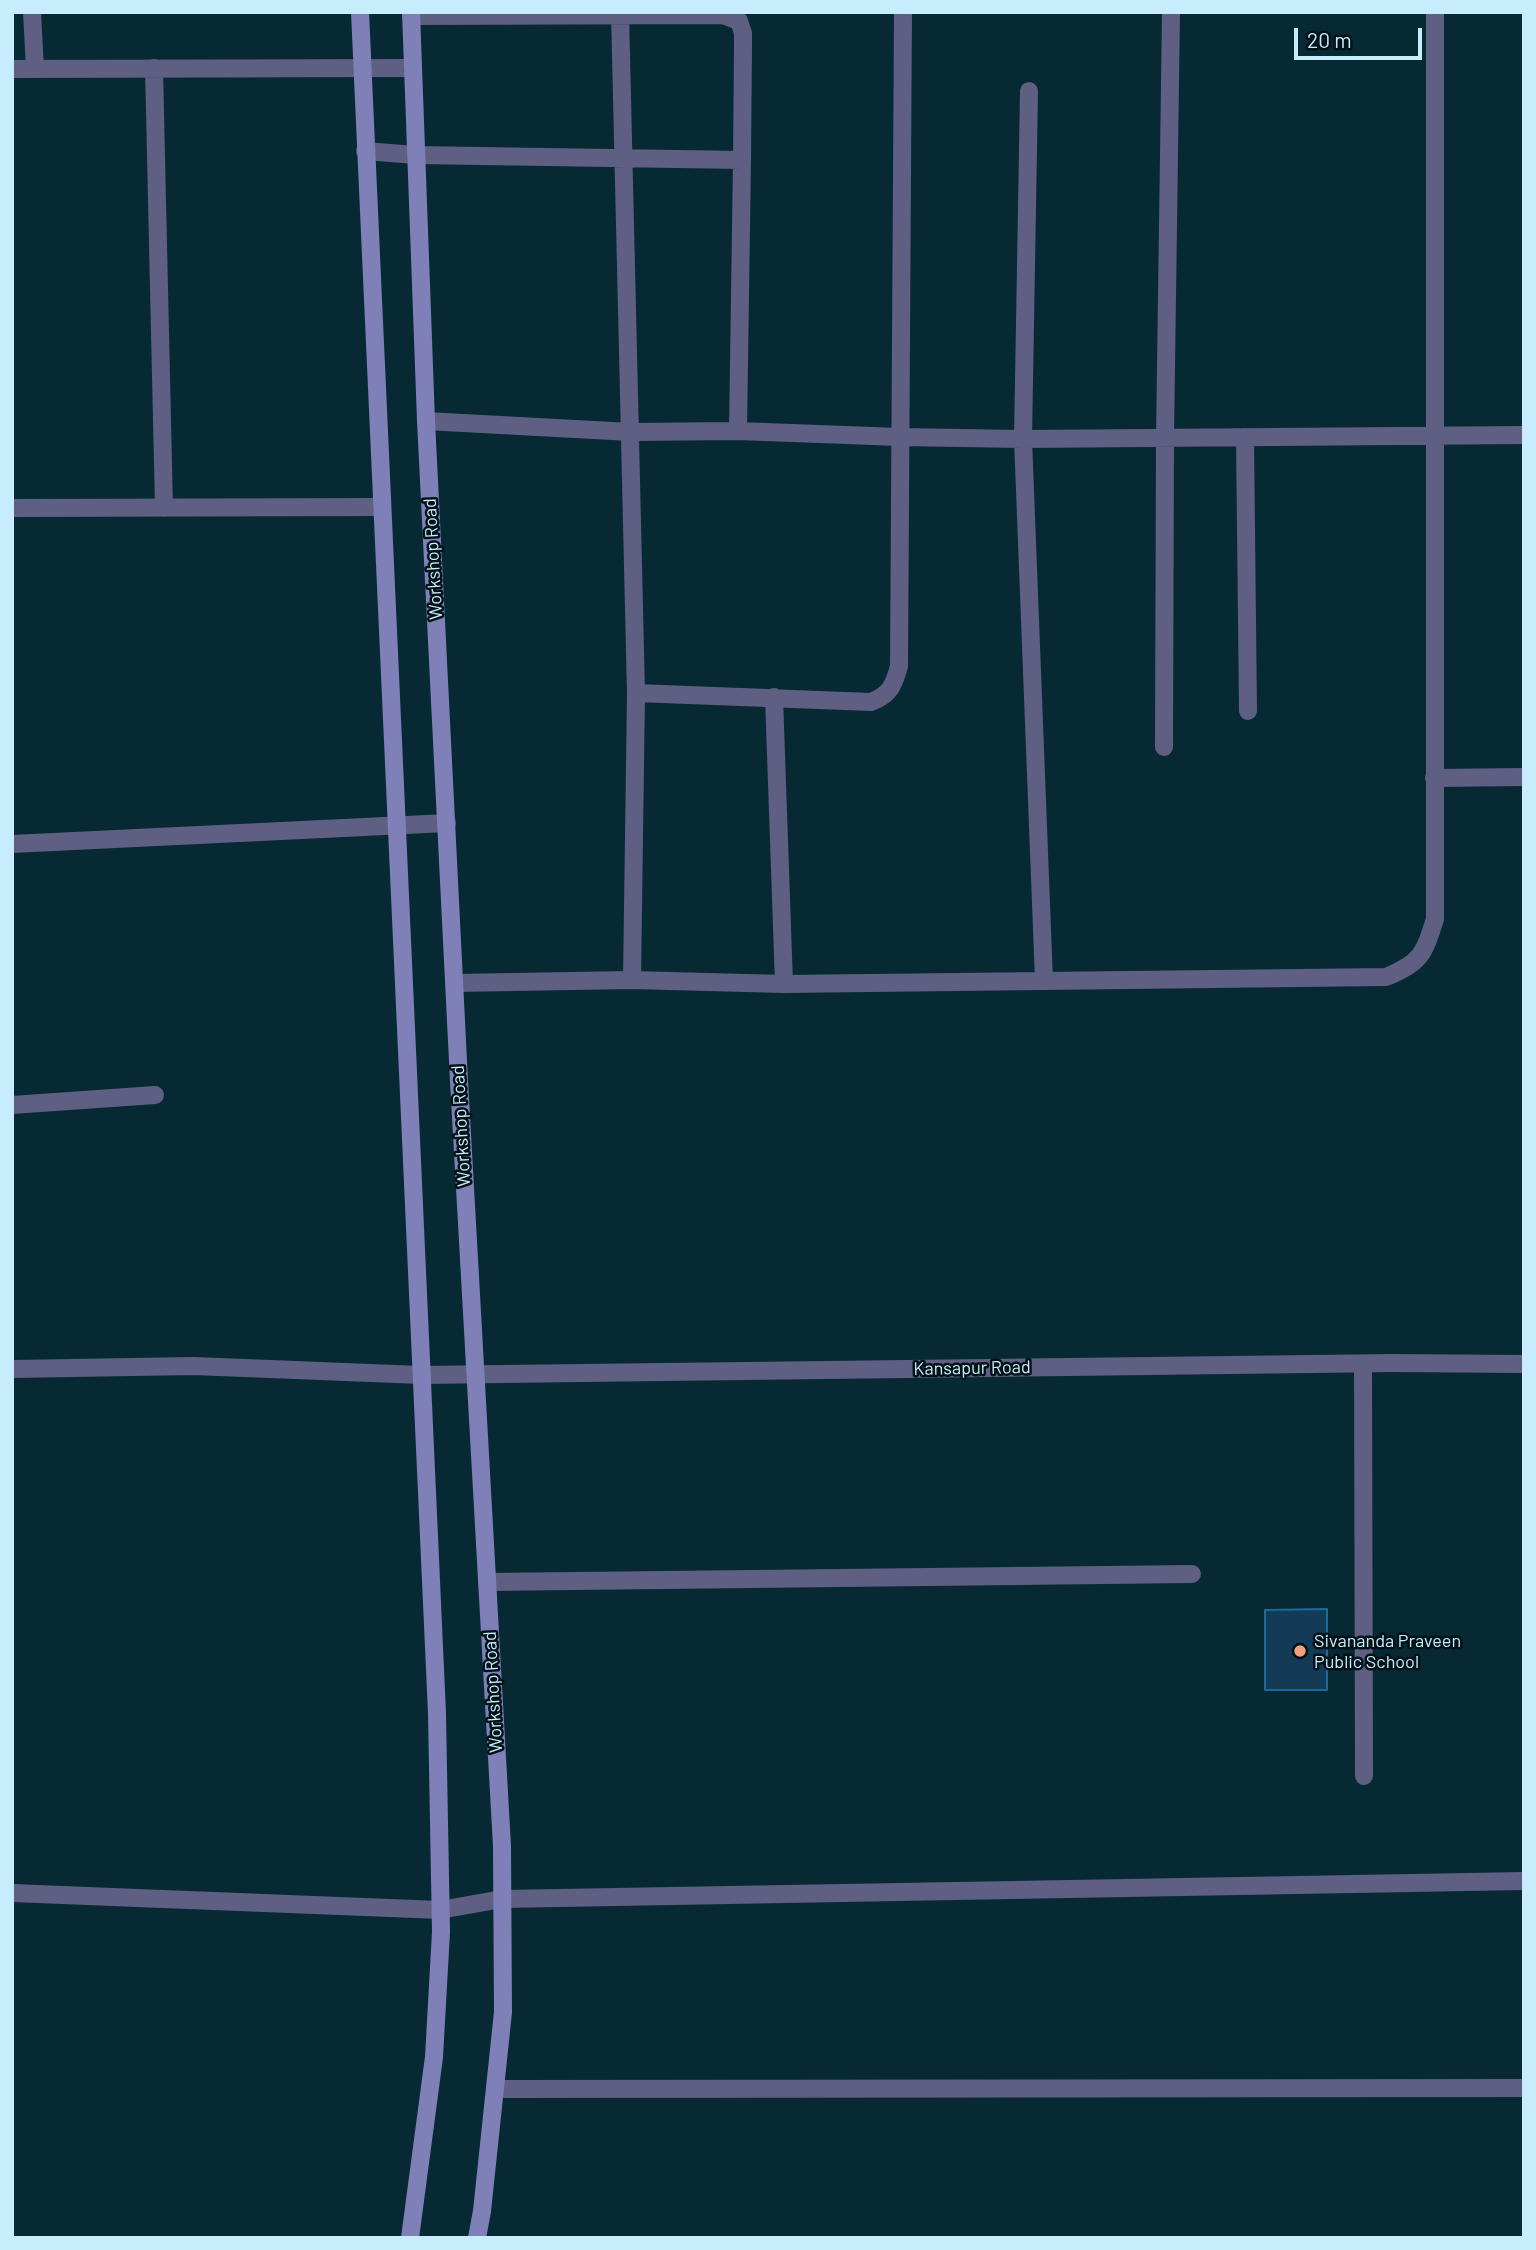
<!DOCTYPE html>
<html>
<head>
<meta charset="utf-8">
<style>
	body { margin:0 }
	#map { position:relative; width:1536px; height:2250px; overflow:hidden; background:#062934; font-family:Barlow,sans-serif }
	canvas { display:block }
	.frame { position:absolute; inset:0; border:14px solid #c7ecfb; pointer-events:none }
	.scale { position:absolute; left:1294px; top:28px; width:128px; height:32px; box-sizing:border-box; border:4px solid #c7ecfb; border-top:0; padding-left:9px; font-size:21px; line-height:24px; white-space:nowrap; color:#c7ecfb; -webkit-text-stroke:5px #001118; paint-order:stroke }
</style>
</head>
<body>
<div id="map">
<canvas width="1536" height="2250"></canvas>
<div class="frame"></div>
<div class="scale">20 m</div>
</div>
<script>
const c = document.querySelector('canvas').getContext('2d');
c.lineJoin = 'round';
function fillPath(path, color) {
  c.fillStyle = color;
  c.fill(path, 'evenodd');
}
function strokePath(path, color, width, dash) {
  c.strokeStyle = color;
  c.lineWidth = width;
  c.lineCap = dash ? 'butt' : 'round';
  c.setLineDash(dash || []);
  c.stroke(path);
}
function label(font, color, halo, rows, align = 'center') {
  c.font = font + ' Barlow,sans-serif';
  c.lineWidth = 5;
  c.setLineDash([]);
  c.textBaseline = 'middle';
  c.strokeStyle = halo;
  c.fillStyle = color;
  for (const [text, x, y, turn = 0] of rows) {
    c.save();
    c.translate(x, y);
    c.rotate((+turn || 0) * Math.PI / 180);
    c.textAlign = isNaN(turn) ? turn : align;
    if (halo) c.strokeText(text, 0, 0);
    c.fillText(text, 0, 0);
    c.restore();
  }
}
const building = new Path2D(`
	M1327 1609V1690H1265V1610Z`);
fillPath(building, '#133b56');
strokePath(building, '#1b6a9d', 2);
strokePath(new Path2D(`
	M32 12 35 69
	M620 12 636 693 632 980
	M411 16 723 15 739 21 743 33V48L742 160
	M154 68 164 508
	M12 69 413 68
	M1029 91 1023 439 1044 981
	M365 151 415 155 742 160 738 431
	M426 421 631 432 738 431 900 437 1023 439 1524 435
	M1245 437 1248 711
	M12 508 382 507
	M636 693 871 702C890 695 894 685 899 666L903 12
	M774 697 784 984
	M1164 747 1165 438 1171 12
	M1434 778 1524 777
	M12 844 447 823
	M455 983 632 980 784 984 1386 977C1421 963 1424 954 1435 919V12
	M12 1105 155 1095
	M1363 1364 1364 1776
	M12 1369 194 1366 421 1375
	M487 1582 1192 1574
	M12 1893 440 1910 502 1899 1524 1881
	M495 2089 1524 2088`), '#5e5f82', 18);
strokePath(new Path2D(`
	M421 1375 1392 1363 1524 1364`), '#5e5f82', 18);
strokePath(new Path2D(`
	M360 12 437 1713 441 1932 434 2057 410 2238
	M411 12 426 421 459 1081 502 1846 503 2012 482 2211 477 2238`), '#7e80b7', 18);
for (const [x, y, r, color] of [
	[1300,1651,7,"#f2a07f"]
]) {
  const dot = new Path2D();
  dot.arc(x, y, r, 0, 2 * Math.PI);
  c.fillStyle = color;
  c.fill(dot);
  strokePath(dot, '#001118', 2.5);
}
label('18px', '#c7ecfb', '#001118', [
	["Workshop Road",433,559,-93],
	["Workshop Road",461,1126,-93],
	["Kansapur Road",972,1368,-1],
	["Workshop Road",493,1692,-93]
]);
label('18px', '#c7ecfb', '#001118', [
	["Sivananda Praveen",1314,1641],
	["Public School",1314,1662]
], 'left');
</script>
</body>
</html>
